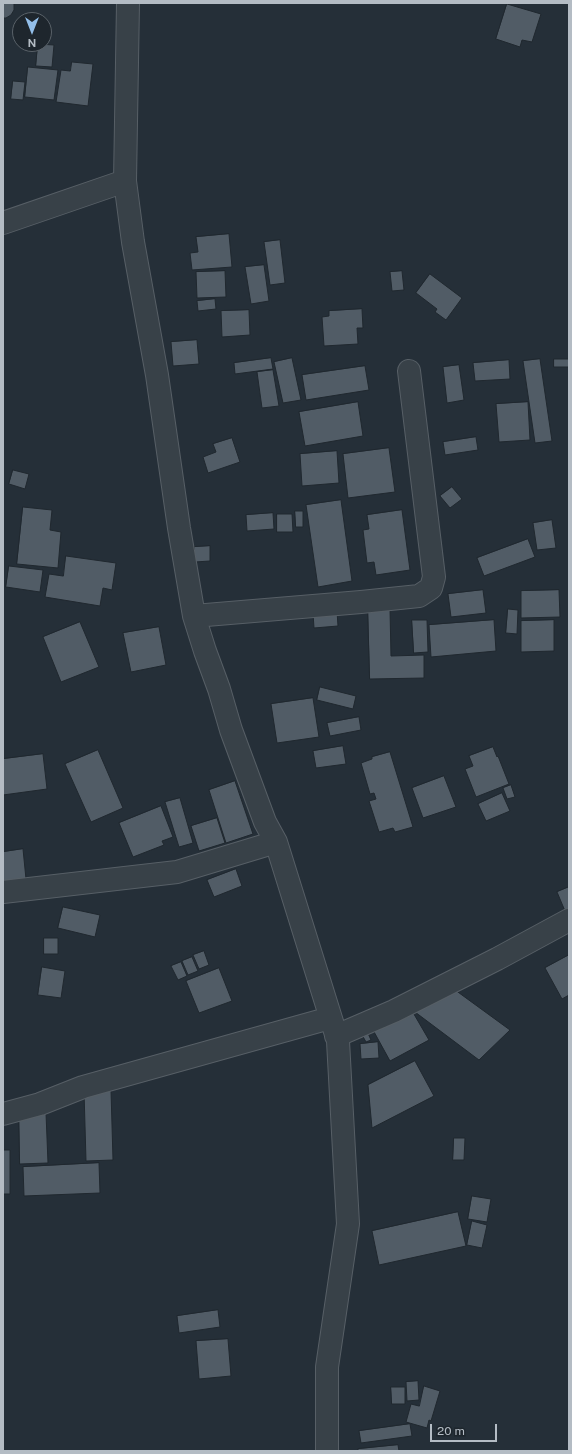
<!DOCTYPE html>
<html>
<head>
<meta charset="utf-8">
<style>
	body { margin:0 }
	#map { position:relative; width:572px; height:1454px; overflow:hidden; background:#252f38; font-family:"Public Sans",sans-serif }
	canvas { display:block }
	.frame { position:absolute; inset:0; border:4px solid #b4bcc4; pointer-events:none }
	.north { position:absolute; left:12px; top:12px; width:40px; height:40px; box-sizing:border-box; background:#1e262d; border:1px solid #5a6269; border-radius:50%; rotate:180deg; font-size:11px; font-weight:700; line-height:16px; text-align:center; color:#b4bcc4 }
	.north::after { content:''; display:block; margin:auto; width:14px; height:18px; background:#93bfea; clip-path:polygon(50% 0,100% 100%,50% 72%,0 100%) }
	.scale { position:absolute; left:430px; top:1424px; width:67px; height:18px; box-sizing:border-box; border:2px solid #b4bcc4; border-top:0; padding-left:5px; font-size:12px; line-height:14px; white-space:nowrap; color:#b4bcc4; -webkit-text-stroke:3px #1e262d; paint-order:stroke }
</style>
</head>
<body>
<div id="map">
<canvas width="572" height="1454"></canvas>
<div class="frame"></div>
<div class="north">N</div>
<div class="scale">20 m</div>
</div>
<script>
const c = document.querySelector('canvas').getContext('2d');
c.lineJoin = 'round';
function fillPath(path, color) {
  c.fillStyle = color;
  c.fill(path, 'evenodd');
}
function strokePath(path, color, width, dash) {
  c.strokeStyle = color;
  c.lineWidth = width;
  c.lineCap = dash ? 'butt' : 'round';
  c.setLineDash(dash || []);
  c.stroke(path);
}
const building = new Path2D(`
	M3 3H14V10L11 15 6 18H3Z
	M507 4 541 14 532 42 522 40 520 47 496 39Z
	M38 44 54 45 52 67 36 66Z
	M72 62 93 64 88 106 56 102 61 70 70 71Z
	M28 67 58 70 54 100 25 97Z
	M13 81 25 82 23 100 11 99Z
	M229 234 232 267 192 270 190 253 198 252 196 237Z
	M280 240 285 283 270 285 264 242Z
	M264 265 269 301 251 304 245 267Z
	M225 271 226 297 197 298 196 272Z
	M402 271 404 290 392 291 390 272Z
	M430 274 462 298 446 320 435 312 437 309 416 293Z
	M215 299 216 309 198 311 197 301Z
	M362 309 363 328H357L358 344 324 346 322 317 329 316V311Z
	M249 310 250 335 222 337 221 311Z
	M197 340 199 364 173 366 171 342Z
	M271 358 273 369 235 374 234 363Z
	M292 358 301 400 283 403 274 362Z
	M540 359 552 441 535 443 523 361Z
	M554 359H569V367H554Z
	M509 360 510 379 475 381 473 363Z
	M459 365 464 400 447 403 443 367Z
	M365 366 369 390 306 400 302 375Z
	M273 370 279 406 262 408 257 372Z
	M358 402 363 436 305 446 299 412Z
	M528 402 530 440 499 442 496 404Z
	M476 437 478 450 445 455 443 442Z
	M232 438 240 462 208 473 203 457 216 452 213 444Z
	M389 448 395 492 348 498 343 454Z
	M337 451 339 483 302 486 300 454Z
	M13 470 29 474 25 489 9 484Z
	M452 487 462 499 450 508 440 496Z
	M341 500 352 581 318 587 306 505Z
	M23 507 52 510 50 530 61 532 58 568 17 564Z
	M402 510 410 570 376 575 374 562 367 563 363 530 369 529 367 515Z
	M295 511H303V527H296Z
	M273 513 274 529 247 531 246 515Z
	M277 514H292L293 532H277Z
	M552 520 556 548 537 550 533 523Z
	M528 539 535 557 484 576 477 558Z
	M210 546V561L195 562 194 547Z
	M66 556 116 563 112 590 103 588 100 606 45 597 49 574 63 576Z
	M9 566 43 570 40 592 6 587Z
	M483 590 486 613 451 617 448 594Z
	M559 590 560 617 521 618V591Z
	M368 609H390L391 656 424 655V678L370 679Z
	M508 609 518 610 517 634 506 633Z
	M337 611 338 626 314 628 313 613Z
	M412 620H427L428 652 414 653Z
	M494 620 496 651 431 657 429 625Z
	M554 620V651L521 652V621Z
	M80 622 99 667 61 682 43 637Z
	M159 627 166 665 131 672 123 633Z
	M320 687 356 696 353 709 317 700Z
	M313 698 319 737 277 743 271 704Z
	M359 717 361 730 330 736 327 723Z
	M343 746 346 764 316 768 313 751Z
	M493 747 497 757 498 756 509 784 476 797 465 769 473 766 469 756Z
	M98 750 123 808 91 822 65 764Z
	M390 752 413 827 395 832 393 828 379 832 369 801 376 799 374 793 370 794 361 763 372 759V757Z
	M43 754 47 789 3 795V759Z
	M444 776 456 807 423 818 412 788Z
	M235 781 253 834 226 843 209 790Z
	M511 785 515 797 507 799 503 788Z
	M502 793 510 811 486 821 478 804Z
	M180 798 193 843 179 847 165 802Z
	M161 806 173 837 162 841 164 845 133 857 119 823Z
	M217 818 225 843 199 851 191 826Z
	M23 849 26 879 3 882V852Z
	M236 869 242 886 214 897 207 880Z
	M569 887V909L565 911 557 892Z
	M63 907 100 915 95 937 58 928Z
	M44 938H58V954H44Z
	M204 951 209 965 199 969 193 955Z
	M569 955V995L562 999 545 968Z
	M192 957 198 971 188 975 182 961Z
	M181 962 187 976 178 980 171 966Z
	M42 967 65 971 61 998 38 995Z
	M219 968 232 1001 199 1013 186 981Z
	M451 987 510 1030 479 1060 415 1012Z
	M411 1009 429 1040 390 1061 373 1030Z
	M367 1031 371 1040 366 1042 361 1033Z
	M378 1042 379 1058 361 1059 360 1044Z
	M415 1061 434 1096 372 1128 368 1085Z
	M111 1090 113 1160 86 1161 84 1091Z
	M19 1113H46L48 1163 20 1164Z
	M454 1138H465L464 1160H453Z
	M3 1150H10V1194H3Z
	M99 1163 100 1193 24 1196 23 1167Z
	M472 1196 491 1199 487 1222 468 1219Z
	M458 1212 466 1246 379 1265 372 1231Z
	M472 1221 487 1225 482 1248 467 1245Z
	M218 1310 220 1327 179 1333 177 1316Z
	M228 1339 231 1376 199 1379 196 1341Z
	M418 1381 419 1400 407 1401 406 1382Z
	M424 1386 440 1391 431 1421 429 1420 427 1428 406 1422 411 1404 419 1406Z
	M391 1387H405V1404H392Z
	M410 1424 412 1436 361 1443 359 1431Z
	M398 1445 399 1451H358V1449Z`);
fillPath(building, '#515c66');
strokePath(building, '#20282f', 1);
const minor = new Path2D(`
	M128 3 125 181 133 242 157 375 179 528 194 616 205 651 219 689 231 730 265 822 276 842 338 1041 348 1224 327 1367V1451
	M3 223 125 181
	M194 616 361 602 419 596 431 588 434 577 409 371
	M3 892 177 872 276 842
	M336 1036 394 1011 497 959 569 920
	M3 1114 40 1104 83 1087 330 1018`);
strokePath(minor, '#575f66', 24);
strokePath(minor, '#384148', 22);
</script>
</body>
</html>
